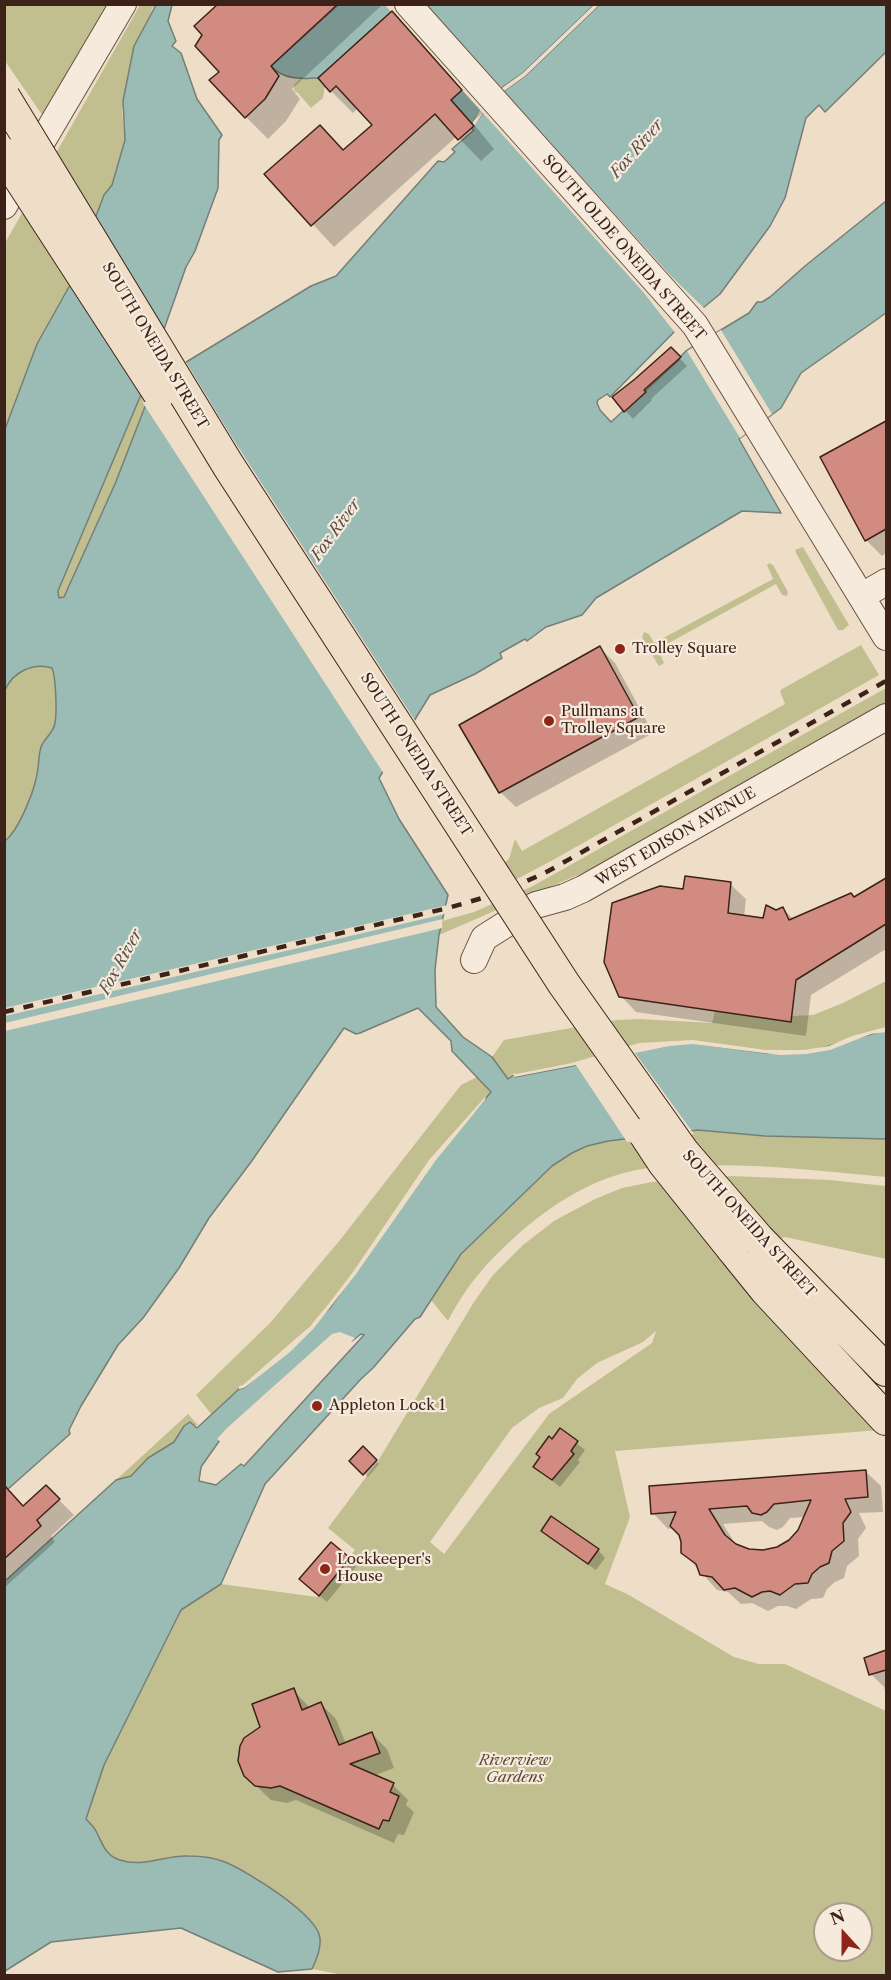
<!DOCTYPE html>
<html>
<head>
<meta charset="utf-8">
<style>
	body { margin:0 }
	#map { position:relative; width:891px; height:1980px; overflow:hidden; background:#efdec7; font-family:"Libre Caslon Text",serif }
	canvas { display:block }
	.frame { position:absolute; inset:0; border:6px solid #3d2219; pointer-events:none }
	.north { position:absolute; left:813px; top:1902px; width:60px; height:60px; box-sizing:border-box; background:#f5eadb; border:2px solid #ab9a8d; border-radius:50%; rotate:339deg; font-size:16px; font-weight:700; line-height:24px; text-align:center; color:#3d2219 }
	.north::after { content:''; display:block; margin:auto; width:21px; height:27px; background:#8f2418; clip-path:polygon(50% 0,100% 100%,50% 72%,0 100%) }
</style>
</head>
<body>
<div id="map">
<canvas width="891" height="1980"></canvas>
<div class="frame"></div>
<div class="north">N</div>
</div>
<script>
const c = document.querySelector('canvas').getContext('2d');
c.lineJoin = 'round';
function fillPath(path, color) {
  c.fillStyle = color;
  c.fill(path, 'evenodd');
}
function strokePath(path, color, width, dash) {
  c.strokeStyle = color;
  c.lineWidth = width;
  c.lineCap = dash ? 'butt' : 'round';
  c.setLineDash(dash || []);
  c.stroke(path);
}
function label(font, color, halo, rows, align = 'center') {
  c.font = font + ' "Libre Caslon Text",serif';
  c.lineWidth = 4.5;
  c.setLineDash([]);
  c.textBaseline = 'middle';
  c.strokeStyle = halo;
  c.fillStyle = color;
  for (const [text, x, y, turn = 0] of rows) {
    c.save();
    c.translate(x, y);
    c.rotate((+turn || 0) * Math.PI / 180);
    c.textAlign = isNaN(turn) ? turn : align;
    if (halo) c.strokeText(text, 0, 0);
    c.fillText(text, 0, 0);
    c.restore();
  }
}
fillPath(new Path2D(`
	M104 4 109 7 45 119 5 61 4 5Z
	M140 5H156L152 9 122 111 125 140 112 185 104 195 70 285 37 344 5 429V243Z
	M318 78 325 86 323 98 311 108 298 93 294 91V85L300 79Z
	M155 381 115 484 64 597 59 598 58 592 140 397Z
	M803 547 849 625 843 630H838L796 553 795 550Z
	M769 563 773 565 788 592 787 596 782 595 776 584 658 649 664 663 659 666 657 663 642 637 644 632 649 634 654 643 773 579 767 565Z
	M861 645 879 675 553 860 517 879 496 886 494 870 509 859 515 839 522 851 785 704 780 691 782 689Z
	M43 665 52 668C56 678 57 712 55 723 53 734 44 738 41 747 38 757 39 769 36 779 32 796 18 832 5 841V690C12 674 27 667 43 665Z
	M886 688V709L608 862 439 935 442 921 474 912 531 887Z
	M886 981V1030L830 1049 508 1079 492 1057 504 1040 616 1020 640 1019 712 1023 715 1011 790 1022 791 1016 813 1015 843 1003Z
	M477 1077 491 1093 330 1308 244 1388 239 1389 212 1415 196 1395 270 1323 340 1240 461 1085Z
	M698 1130 765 1136 886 1139V1177C820 1171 754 1163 687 1166 672 1167 656 1166 642 1169 594 1177 550 1205 515 1237 486 1263 466 1286 448 1321L431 1300 461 1254 552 1166 572 1153 587 1146 608 1141Z
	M732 1176 830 1180 886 1186V1259L785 1237 723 1259 880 1430 615 1451 630 1517 605 1584 629 1595 734 1657 759 1664H785L886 1711V1975L348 1976 312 1969C319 1951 323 1943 314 1925L188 1856 139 1863 118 1860 103 1849 97 1833 86 1819 104 1765 181 1610 221 1584 317 1597 355 1550 328 1528 378 1461 474 1302 493 1275 523 1245 554 1221 595 1199 622 1188 652 1182ZM656 1331 652 1343 549 1414 444 1554 430 1542 512 1428 539 1408 563 1398 577 1379 597 1363 643 1342ZM825 1914H861V1950H825Z
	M188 1414 198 1425 185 1429 181 1439 134 1476 116 1480Z`), '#c1bf90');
const water = new Path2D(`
	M156 5H172L168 21 176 41 172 46 181 53 197 99 222 135 219 140 218 188 195 251 186 267 140 397 58 591 59 598 64 597 115 484 155 381 311 286 336 276 438 161 444 162 455 152 452 149 474 130 471 128 497 96 525 76 599 5H886V52L825 112 819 105 806 118 785 198 770 226 720 294 675 331 610 397 607 394 598 400 597 403 600 410 611 422 679 360V358L686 351 749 313 757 302H762L770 297 805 266 886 201V313L801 373 781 408 739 439 781 513 742 511 596 598 582 615 546 627 527 641 525 639 500 653 502 658 475 674 430 695 379 778 399 819 448 895 439 935 435 970 436 1007 463 1037 492 1057 508 1079 514 1075 515 1077 572 1066 636 1046 692 1043 766 1053H804L886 1030V1139L765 1136 698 1130 608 1141 587 1146 572 1153 552 1166 461 1254 420 1317 415 1319 373 1368 361 1379 265 1484 221 1584 181 1610 104 1765 86 1819C90 1823 95 1828 97 1833 103 1845 106 1856 120 1860 143 1868 165 1855 188 1856 199 1856 215 1858 225 1862 247 1871 317 1914 320 1938 321 1949 316 1960 312 1969L278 1972 181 1928 51 1942 5 1971V1581L116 1480 131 1476 148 1458 174 1442 184 1426 190 1422 197 1428 239 1389 244 1388 330 1308 432 1162 491 1092 452 1051 451 1041 418 1008 360 1033 356 1034 344 1028 251 1162 209 1218 179 1268 143 1318 118 1345 81 1406 69 1430 70 1434 8 1489 4 1485 5 841C18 831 32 796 36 779 39 769 38 757 41 747 44 738 53 734 55 723 57 712 56 678 52 668 33 662 13 672 5 690V429L37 344 70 285 104 195 112 185 125 140 123 101 134 46ZM342 1334 352 1341 361 1334 364 1335 244 1466 241 1464 216 1485 199 1481 201 1467 222 1437 334 1335Z
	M338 5H594L523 73 494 93 487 100 472 124 451 100 462 90 392 11 318 78C300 79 284 80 271 66Z`);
fillPath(water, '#9abcb5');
strokePath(water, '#757e77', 1.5);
fillPath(new Path2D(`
	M385 5H427L502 88 523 73 594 5H599L525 76 504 91 671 276 705 309 676 334 644 293 483 113 474 126 472 124 480 110Z
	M721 330 772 414 740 438 687 351Z
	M184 359 233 439 416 722 384 774 143 403 153 379Z
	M448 905 445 914 5 1016V1008Z
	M443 919 442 928 413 935 5 1031V1023Z
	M886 1027V1032L871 1034 830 1050 806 1054 780 1055 692 1044 669 1046 635 1053 694 1134 627 1142 576 1065 514 1077 513 1073 516 1074 572 1063 639 1043 693 1040 766 1050H804L829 1046 852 1036Z
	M486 1096 485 1100 436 1160 356 1274 314 1328 290 1352 244 1388 239 1389V1386L243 1385 310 1326 327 1306 353 1272 429 1160Z
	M340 1332 355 1338 350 1343 341 1337 335 1338 325 1345 266 1398 222 1443 217 1439 226 1429 332 1334Z`), '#efdec7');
fillPath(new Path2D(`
	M220 4H383L292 89 300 99 286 121 268 139 246 117 221 72Z
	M392 13 483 113 472 122 494 149 481 161 457 136 334 247 266 174 344 151 374 125 358 108 353 113 331 91Z
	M671 349 687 366 651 399 652 400 633 419 614 398Z
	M886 423V553L882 556 866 540 822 457Z
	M600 648 615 663 653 733 516 807 500 792Z
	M886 880V949L811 995 806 1036 636 1012 621 996 684 891 730 884 746 899 744 917 764 920 783 908 793 919 855 898Z
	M560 1430 585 1450 578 1460 580 1462 560 1487 535 1467Z
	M363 1449 379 1464 368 1477 351 1461Z
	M865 1471 881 1486 883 1512 859 1513 866 1528 858 1539 859 1556 847 1566 844 1578 835 1582 827 1589 823 1598 811 1599 796 1609 787 1606H778L768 1611 752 1603 741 1604 728 1592 717 1590 683 1552 680 1535 674 1528 668 1529 653 1513ZM806 1517 800 1531 790 1541 777 1549 763 1552 749 1551 736 1545 723 1524 762 1521 769 1527 777 1530 783 1527 790 1518Z
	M46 1487 74 1515 51 1536 55 1542 4 1588V1493L24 1507Z
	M543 1531 598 1550 605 1558 596 1570 550 1538Z
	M331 1544 356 1567 327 1602 309 1587Z
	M886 1652V1695L884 1687 871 1674 866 1659Z
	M293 1690 310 1708 321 1704 336 1719 346 1744 372 1734 387 1749 394 1768 373 1776 393 1785 408 1800 406 1805 414 1812 404 1835 398 1834 394 1843 296 1800 287 1803 271 1800 250 1780 262 1728Z`), '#0003');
const building = new Path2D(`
	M218 4H338L271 66 279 76 265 99 245 118 209 80 219 72 195 46 202 35 194 26Z
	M392 11 462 90 451 100 474 126 458 140 435 114 311 226 264 174 320 125 343 150 372 125 336 86 330 92 318 78Z
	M671 347 681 357 644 390 646 392 624 412 612 397 635 379Z
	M886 421V529L865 541 820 457Z
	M600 646 639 717 499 793 459 725Z
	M685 876 731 882 728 913 763 918 766 905 776 910 783 907 789 920 851 893 854 897 886 878V924L796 980 791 1022 619 997 604 962 612 903 660 886 683 889Z
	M560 1428 578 1441 571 1451 574 1454 552 1480 533 1467 540 1457 536 1454 549 1436 552 1439Z
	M363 1446 377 1460 363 1475 349 1461Z
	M866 1470 868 1497 845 1499 851 1512 843 1523 844 1541 832 1551 829 1563 820 1567 812 1574 808 1583 795 1584 780 1595 770 1591 762 1592 752 1597 735 1588 724 1590 712 1577 700 1575 696 1564 681 1553V1542L679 1535 670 1526 676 1512 651 1514 649 1486ZM811 1500 798 1530 789 1540 777 1547 763 1550 749 1549 736 1544 725 1535 709 1509 747 1506 752 1513 761 1515 767 1512 774 1504Z
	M4 1485 23 1506 46 1485 60 1499 37 1520 41 1526 4 1559Z
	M551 1516 599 1549 588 1564 541 1531Z
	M331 1542 350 1558 319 1596 299 1579Z
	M886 1650V1670L869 1675 864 1658Z
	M294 1688 302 1710 321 1702 339 1745 372 1732 380 1753 350 1764 394 1783 390 1792 399 1796 389 1821 383 1820 379 1829 280 1786 271 1788 255 1786 244 1776 238 1761 240 1746 244 1738 260 1727 252 1704Z`);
fillPath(building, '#d18b80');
strokePath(building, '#3d2219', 1.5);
const minor = new Path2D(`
	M408 4 695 325 886 637
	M4 206 123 4
	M862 596 886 582
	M474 960 484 938 536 905 565 897 583 889 886 717`);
const major = new Path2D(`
	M760 1241 886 1370
	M732 1248 766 1290 886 1419`);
strokePath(minor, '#6a5144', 28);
strokePath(major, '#3d2219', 34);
strokePath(minor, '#f5eadb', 26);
strokePath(major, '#efdec7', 32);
strokePath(new Path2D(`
	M4 1012 448 908 496 894 543 874 886 681`), '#3d2219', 4.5, [10, 10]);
const majorBridge = new Path2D(`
	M4 97 228 465 564 984 683 1152 760 1241
	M4 154 159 393
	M645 1134 664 1163 732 1248`);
strokePath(majorBridge, '#3d2219', 34, []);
strokePath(majorBridge, '#efdec7', 32);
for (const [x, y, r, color] of [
	[620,649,6,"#8f2418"],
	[549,721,6,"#8f2418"],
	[317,1406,6,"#8f2418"],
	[325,1569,6,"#8f2418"]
]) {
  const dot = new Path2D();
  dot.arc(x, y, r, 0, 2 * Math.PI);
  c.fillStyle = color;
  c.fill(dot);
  strokePath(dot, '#f5eadb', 2);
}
label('15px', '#3d2219', '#f5eadb', [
	["SOUTH OLDE ONEIDA STREET",624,248,49],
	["SOUTH ONEIDA STREET",155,346,59],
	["SOUTH ONEIDA STREET",416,755,57],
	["WEST EDISON AVENUE",676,837,-30],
	["SOUTH ONEIDA STREET",749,1224,48]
]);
label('15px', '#3d2219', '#f5eadb', [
	["Trolley Square",632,649],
	["Pullmans at",561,712],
	["Trolley Square",561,729],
	["Appleton Lock 1",329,1406],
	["Lockkeeper's",337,1560],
	["House",337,1577]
], 'left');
label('italic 15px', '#5e4937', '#f5eadb', [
	["Riverview",515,1761],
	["Gardens",515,1778]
]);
label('italic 16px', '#595048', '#f5eadb', [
	["Fox River",637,149,-49],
	["Fox River",336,530,-54],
	["Fox River",121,962,-61]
]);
</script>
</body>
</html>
